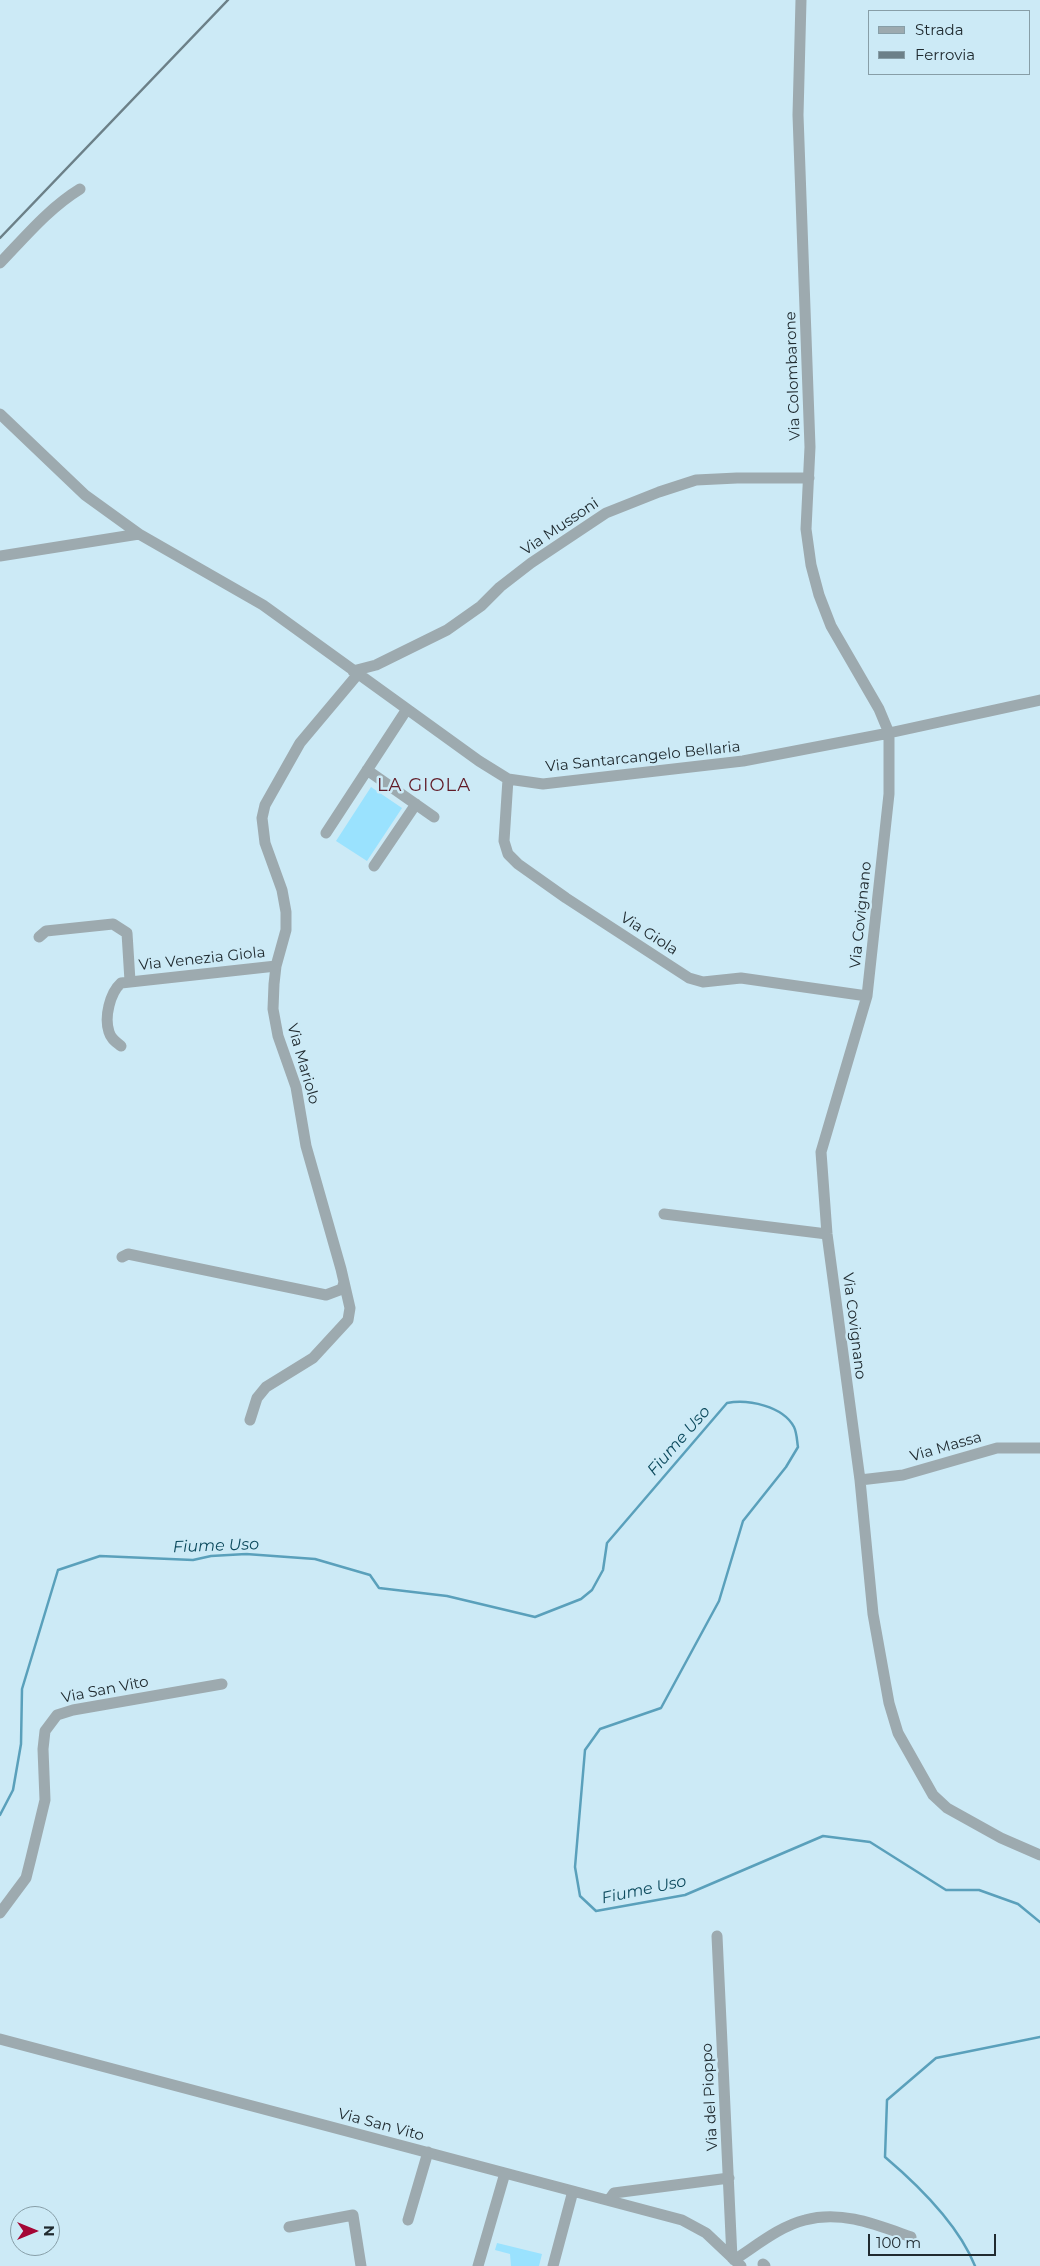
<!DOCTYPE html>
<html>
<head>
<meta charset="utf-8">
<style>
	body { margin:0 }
	#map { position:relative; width:1040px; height:2266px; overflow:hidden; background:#cceaf6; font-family:Montserrat,sans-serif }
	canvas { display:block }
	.legend { position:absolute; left:868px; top:10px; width:162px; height:65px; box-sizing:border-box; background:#cceaf6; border:1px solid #879ea7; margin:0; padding:6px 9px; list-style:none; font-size:15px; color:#202b30 }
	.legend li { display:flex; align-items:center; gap:10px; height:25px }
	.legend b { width:25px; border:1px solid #879ea7 }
	.north { position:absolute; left:10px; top:2206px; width:50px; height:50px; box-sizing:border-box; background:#cceaf6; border:1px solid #879ea7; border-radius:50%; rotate:90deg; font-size:14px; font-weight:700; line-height:20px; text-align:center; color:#202b30 }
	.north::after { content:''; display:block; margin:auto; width:18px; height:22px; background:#a40736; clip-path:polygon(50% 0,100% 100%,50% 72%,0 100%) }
	.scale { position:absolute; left:868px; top:2234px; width:128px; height:22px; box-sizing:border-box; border:2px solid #202b30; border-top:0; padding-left:6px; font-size:15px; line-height:18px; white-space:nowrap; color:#202b30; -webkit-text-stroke:4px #cceaf6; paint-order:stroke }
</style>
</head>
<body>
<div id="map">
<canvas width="1040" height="2266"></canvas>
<ul class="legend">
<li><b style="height:6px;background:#9daaaf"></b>Strada</li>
<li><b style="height:6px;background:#6c8088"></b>Ferrovia</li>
</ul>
<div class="north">N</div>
<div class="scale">100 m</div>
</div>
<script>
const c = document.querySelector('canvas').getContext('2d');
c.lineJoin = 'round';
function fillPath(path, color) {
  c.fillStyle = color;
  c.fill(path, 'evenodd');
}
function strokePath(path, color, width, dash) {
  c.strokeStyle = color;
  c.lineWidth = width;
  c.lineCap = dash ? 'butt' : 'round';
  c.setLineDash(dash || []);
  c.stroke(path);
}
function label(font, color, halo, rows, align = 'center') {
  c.font = font + ' Montserrat,sans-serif';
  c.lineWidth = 5;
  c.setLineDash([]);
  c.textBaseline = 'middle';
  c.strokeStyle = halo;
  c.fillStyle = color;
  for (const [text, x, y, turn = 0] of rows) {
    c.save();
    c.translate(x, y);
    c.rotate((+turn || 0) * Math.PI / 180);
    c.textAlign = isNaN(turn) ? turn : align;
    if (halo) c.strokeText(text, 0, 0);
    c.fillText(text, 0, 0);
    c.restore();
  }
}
fillPath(new Path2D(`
	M371 787 402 808 367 861 336 841Z
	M497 2243 542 2254 539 2266H511L510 2254 495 2250Z`), '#9ae2fe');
strokePath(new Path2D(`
	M0 1815 13 1790 21 1744 22 1689 58 1570 100 1556 193 1560 211 1556 246 1554 315 1559 370 1575 379 1588 447 1596 535 1617 581 1599 592 1590 603 1570 607 1543 727 1403C748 1399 783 1406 794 1427 797 1433 797 1442 798 1447L786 1467 743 1521 719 1601 661 1708 600 1729 585 1750 575 1867 580 1896 596 1911 685 1895 823 1836 870 1842 946 1890H979L1018 1904 1040 1922
	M975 2266C959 2226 918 2185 885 2157L887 2100 936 2058 1040 2037`), '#5aa0bb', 2.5);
strokePath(new Path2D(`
	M801 0 798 115 810 447 806 529 811 565 819 595 831 626 879 709 889 733V794L867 996 821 1152 827 1234 860 1480 873 1614 889 1703 898 1733 933 1795 947 1808 1001 1838 1040 1855
	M0 263C25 237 49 208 80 189
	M0 414 85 495 139 534 263 605 479 761 508 779 543 784 743 761 889 733 1040 700
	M0 556 139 534
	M353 671 376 665 447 630 481 606 500 587 531 563 606 513 659 492 696 480 737 478H809
	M367 770 434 817
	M508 779 504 841 508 854 518 864 566 898 689 978 703 982 741 978 867 996
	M326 833 407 709
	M374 866 416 804
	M39 937 46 931 113 924 127 933 130 981
	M121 1046C116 1042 111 1039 109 1032 104 1017 110 993 121 983L276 966
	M664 1214 827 1234
	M122 1257 128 1254 326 1295 342 1289 344 1282 341 1269 306 1146 296 1087 278 1036 273 1009 274 984 276 966 286 930V912L282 890 265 843 262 818 265 805 300 743 358 674
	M250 1420 257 1398 266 1387 313 1358 348 1320 350 1308 344 1282
	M860 1480 903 1475 997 1448H1040
	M0 1913 26 1878 31 1858 45 1800 43 1749 45 1731 57 1715 73 1710 222 1684
	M717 1936 732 2258
	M0 2039 682 2220 706 2233 741 2266
	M609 2200 614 2193 729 2178
	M408 2220 428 2152
	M289 2227 353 2215 361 2266
	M734 2260C756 2246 780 2226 805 2220 842 2210 877 2225 911 2237
	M763 2264 765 2266
	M478 2266 505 2173
	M553 2266 573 2191`), '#9daaaf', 11);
strokePath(new Path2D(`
	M0 238 228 0`), '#6c8088', 2.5);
label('15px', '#202b30', '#cceaf6', [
	["Via Colombarone",793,376,-92],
	["Via Mussoni",560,527,-34],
	["Via Santarcangelo Bellaria",643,757,-6],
	["Via Covignano",861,915,-84],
	["Via Giola",649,934,33],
	["Via Venezia Giola",202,959,-6],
	["Via Mariolo",303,1064,74],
	["Via Covignano",854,1326,83],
	["Via Massa",946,1447,-16],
	["Via San Vito",105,1690,-11],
	["Via del Pioppo",710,2097,-93],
	["Via San Vito",381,2125,15]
]);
label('italic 16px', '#0c4a5d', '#cceaf6', [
	["Fiume Uso",679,1441,-49],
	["Fiume Uso",216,1546,-2],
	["Fiume Uso",644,1890,-12]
]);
c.letterSpacing = '1px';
label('18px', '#611b27', '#cceaf6', [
	["LA GIOLA",424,786]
]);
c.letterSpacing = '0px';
</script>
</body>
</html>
